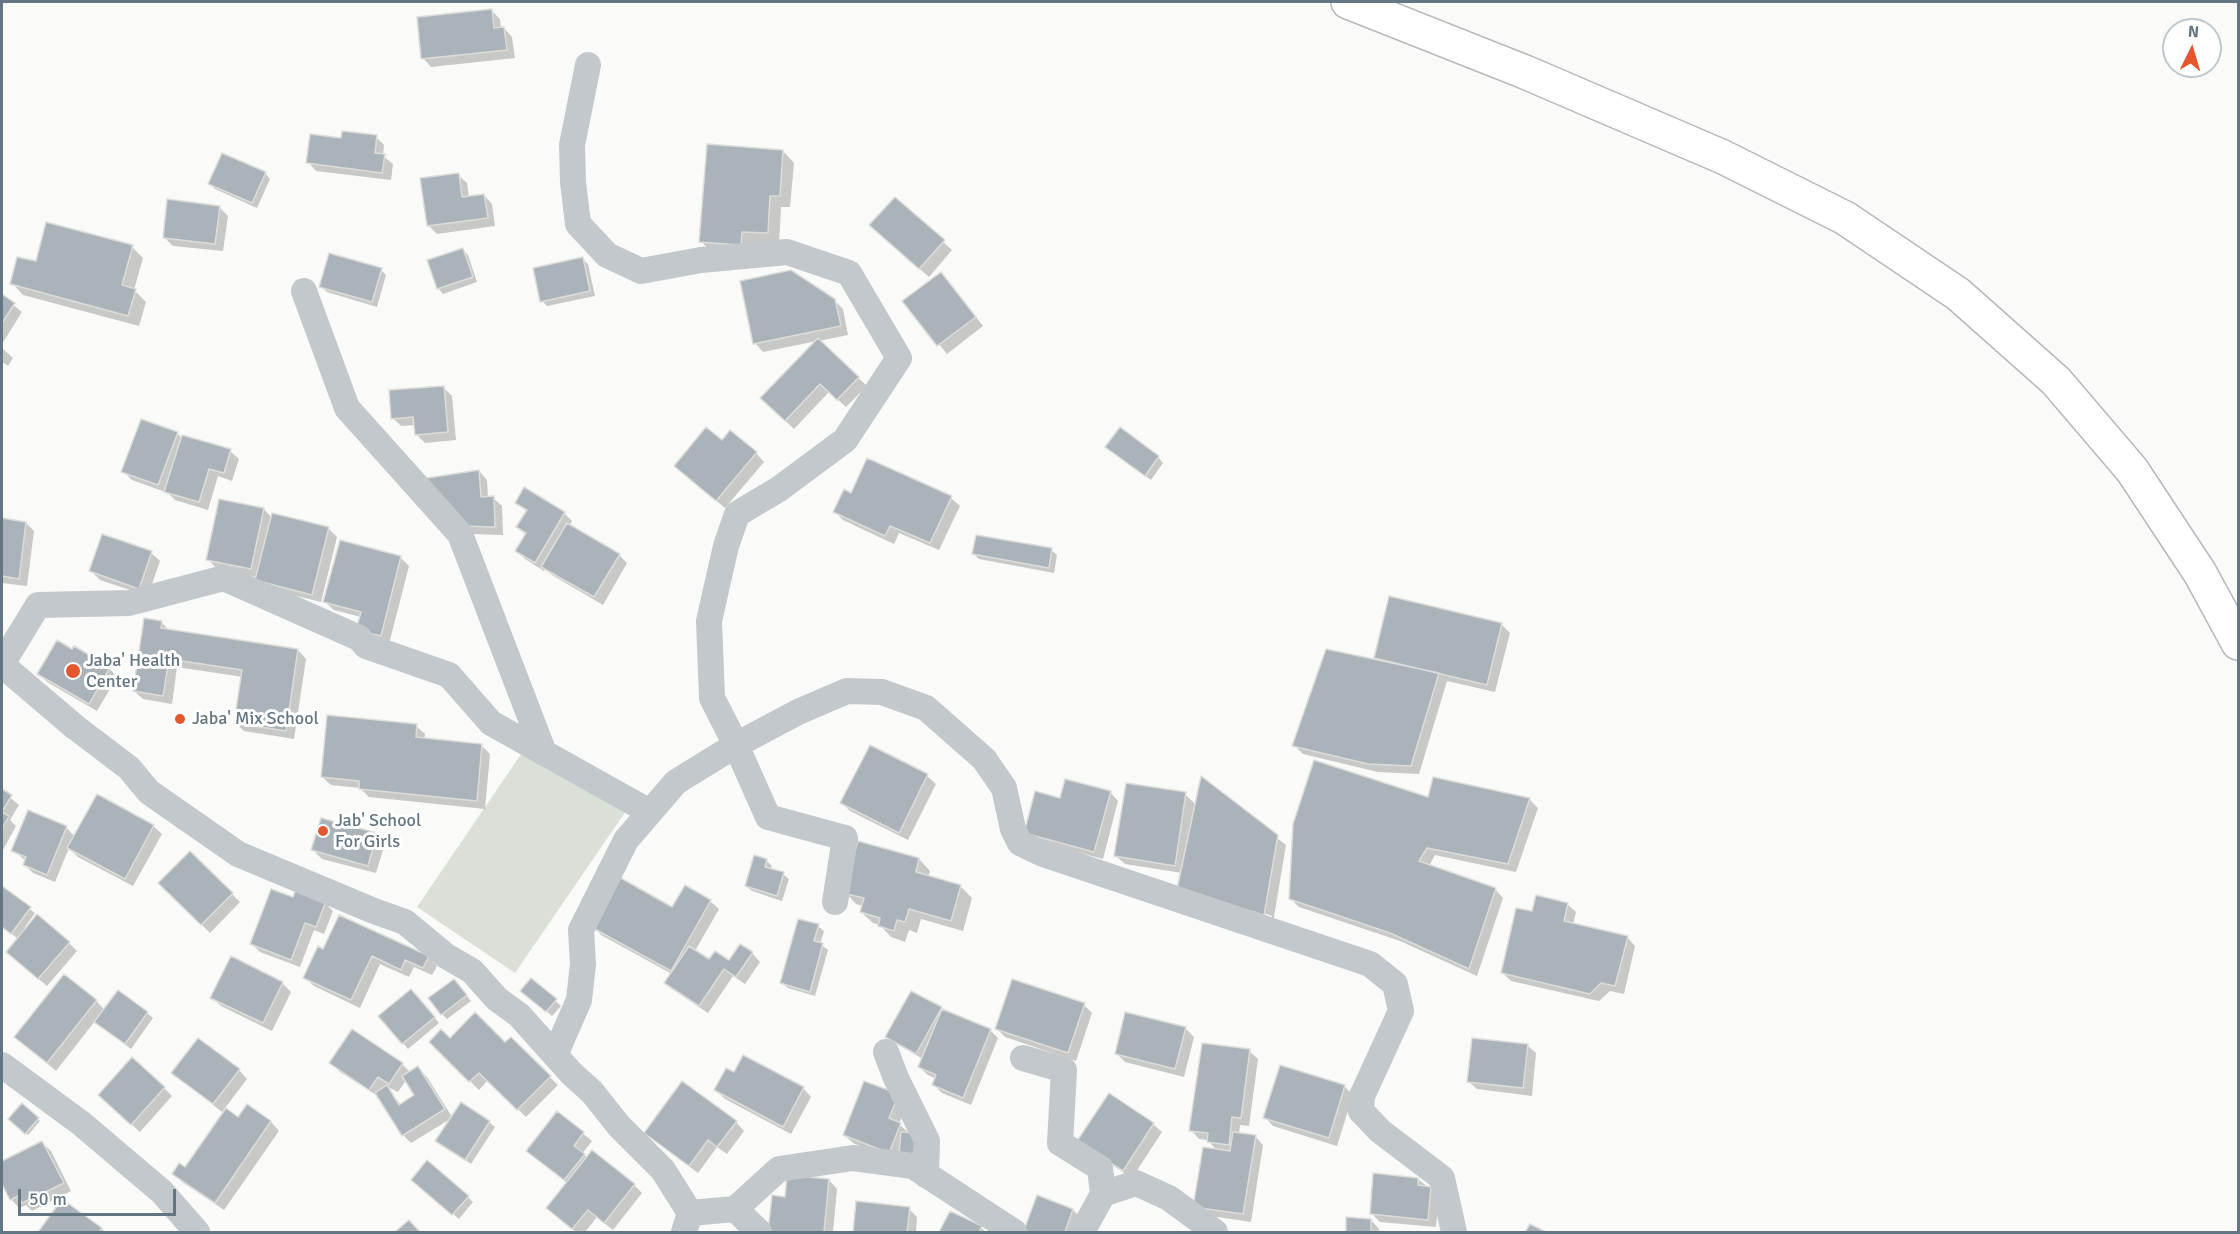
<!DOCTYPE html>
<html>
<head>
<meta charset="utf-8">
<style>
	body { margin:0 }
	#map { position:relative; width:2240px; height:1234px; overflow:hidden; background:#fafaf8; font-family:Signika,sans-serif }
	canvas { display:block }
	.frame { position:absolute; inset:0; border:3px solid #657683; pointer-events:none }
	.north { position:absolute; left:2162px; top:18px; width:60px; height:60px; box-sizing:border-box; background:#fff; border:2px solid #c1c8cd; border-radius:50%; rotate:5deg; font-size:16px; font-weight:700; line-height:24px; text-align:center; color:#657683 }
	.north::after { content:''; display:block; margin:auto; width:21px; height:27px; background:#e4572e; clip-path:polygon(50% 0,100% 100%,50% 72%,0 100%) }
	.scale { position:absolute; left:18px; top:1189px; width:158px; height:27px; box-sizing:border-box; border:3px solid #657683; border-top:0; padding-left:8px; font-size:18px; line-height:21px; white-space:nowrap; color:#657683; -webkit-text-stroke:4px #fff; paint-order:stroke }
</style>
</head>
<body>
<div id="map">
<canvas width="2240" height="1234"></canvas>
<div class="frame"></div>
<div class="north">N</div>
<div class="scale">50 m</div>
</div>
<script>
const c = document.querySelector('canvas').getContext('2d');
c.lineJoin = 'round';
function fillPath(path, color) {
  c.fillStyle = color;
  c.fill(path, 'evenodd');
}
function strokePath(path, color, width, dash) {
  c.strokeStyle = color;
  c.lineWidth = width;
  c.lineCap = dash ? 'butt' : 'round';
  c.setLineDash(dash || []);
  c.stroke(path);
}
function label(font, color, halo, rows, align = 'center') {
  c.font = font + ' Signika,sans-serif';
  c.lineWidth = 6;
  c.setLineDash([]);
  c.textBaseline = 'middle';
  c.strokeStyle = halo;
  c.fillStyle = color;
  for (const [text, x, y, turn = 0] of rows) {
    c.save();
    c.translate(x, y);
    c.rotate((+turn || 0) * Math.PI / 180);
    c.textAlign = isNaN(turn) ? turn : align;
    if (halo) c.strokeText(text, 0, 0);
    c.fillText(text, 0, 0);
    c.restore();
  }
}
fillPath(new Path2D(`
	M528 744 626 811 515 973 417 907Z`), '#dadfd7');
fillPath(new Path2D(`
	M491 10 500 19 501 29 504 28 512 37 515 58 431 67 423 58Z
	M376 137 384 145 383 156 393 164 391 180 316 171 308 162 343 140Z
	M783 151 794 163 790 207H781L779 244 753 242 752 256 712 253 701 241Z
	M265 173 270 179 257 208 215 189 210 183Z
	M458 175 467 183 469 197 484 195 492 204 495 226 437 234 428 225Z
	M895 199 952 250 929 277 880 234Z
	M219 207 228 216 223 251 173 246 164 237Z
	M132 247 143 258 134 290 146 302 139 326 23 295 12 283 37 263Z
	M463 250 468 255 477 282 443 294 438 288Z
	M582 259 588 264 595 296 547 306 542 301Z
	M381 270 386 275 377 307 327 292 321 286Z
	M949 282 983 326 947 354 905 301Z
	M2 296 22 312 2 344Z
	M834 300 843 309 848 335 819 341 867 386 846 407 829 392 794 429 762 398 817 341 763 352 755 343Z
	M2 348 13 358 8 366 2 362Z
	M444 388 452 396 456 440 425 443 416 434V425L401 426 393 418Z
	M177 433 182 438 230 451 239 459 232 481 218 476 208 510 175 500 168 493 132 480 123 471Z
	M1112 452 1158 457 1163 463 1151 480Z
	M756 453 764 462 725 508 685 474Z
	M479 471 487 480 488 498H493L502 506 503 535 473 534 464 525Z
	M852 495 951 498 960 506 939 550 899 533 894 544 843 520 835 512Z
	M517 502 564 513 572 521 569 526 619 555 627 563 603 605 552 575 545 568 544 571 525 559 517 551 526 535 518 527 527 512Z
	M264 509 272 518 273 515 329 529 337 537 321 602 265 588 257 577 216 568 208 559Z
	M2 520 26 523 34 531 27 586 2 583Z
	M1051 550 1057 555 1054 573 979 559 974 554Z
	M151 553 160 561 148 596 100 580 91 571Z
	M400 557 409 566 389 644 366 638 361 617 334 610 325 602Z
	M1390 598 1501 624 1510 633 1495 692 1447 681 1419 774 1378 772 1303 754 1294 745 1375 659Z
	M161 622 170 631 298 650 306 659 294 739 244 731 235 723 243 677 177 667 172 704 143 699 134 691Z
	M109 668 117 677 97 711 47 682 39 674Z
	M416 726 425 734 424 740 481 745 490 754 485 809 369 797 360 788 331 785 322 777Z
	M870 747 927 776 936 784 908 840 850 811 842 803Z
	M1202 779 1286 845 1273 923 1188 897 1179 889 1182 873 1125 864 1116 856 1127 785 1185 794 1196 805ZM1187 890 1272 916 1271 919 1187 894Z
	M2 791 19 805 10 820 16 826 2 852Z
	M1110 792 1118 801 1103 859 1034 841 1025 833 1061 800Z
	M1429 799H1529L1538 808 1516 872 1435 855 1429 866 1495 889 1503 898 1477 976 1400 941 1299 907 1290 898Z
	M153 826 162 834 133 886 78 857 69 848 55 882 33 873 25 865 26 861 13 850 66 827 75 837Z
	M376 835 385 843 376 873 322 859 313 850Z
	M190 853 240 902 210 933 160 883Z
	M919 859 930 871 928 877 960 886 972 898 963 931 921 919 917 933 909 930 905 942 891 937 880 925 873 923 861 912 863 906 856 904 845 892Z
	M766 860 772 866 770 870 783 874 789 879 782 901 752 891 746 886Z
	M2 888 35 913 25 927 69 943 77 951 47 986 16 960 18 939 2 926Z
	M294 899 325 903 333 911 324 934 314 930 300 967 260 952 252 944Z
	M710 901 719 909 695 951 710 961 729 962 752 953 760 962 745 984 733 976 708 1013 675 991 666 983 672 974 601 935 593 926Z
	M1567 904 1576 912 1573 925 1627 937 1635 946 1624 994 1610 991 1599 1001 1511 981 1502 972 1533 913Z
	M818 926 824 931 820 944 828 950 815 996 788 988 782 983Z
	M324 951 428 957 437 966 432 975 414 967 409 977 380 964 360 1008 314 986 305 978Z
	M532 980 561 1006 552 1016 528 996Z
	M282 983 291 992 272 1031 221 1006 212 998Z
	M459 986 471 1001 447 1019 442 1014Z
	M417 996 439 1023 408 1049 380 1016Z
	M96 1001 105 1010 147 1013 153 1018 131 1049 95 1021 56 1071 16 1037Z
	M1084 1005 1092 1013 1076 1061 1005 1037 997 1029Z
	M941 1008 990 1030 998 1038 971 1105 942 1093 934 1085 936 1079 928 1075 919 1067 923 1059 893 1042 887 1037Z
	M1127 1014 1186 1029 1194 1037 1184 1077 1125 1062 1117 1054Z
	M511 1039 558 1085 526 1117 488 1080 479 1090 431 1042 450 1040 505 1044Z
	M1527 1045 1536 1053 1532 1096 1477 1089 1468 1081Z
	M1249 1051 1258 1059 1249 1126 1240 1125 1239 1134 1255 1136 1263 1145 1251 1222 1204 1215 1195 1206 1217 1151 1208 1140 1199 1139 1191 1130Z
	M331 1063 402 1064 411 1073 418 1068 427 1077 452 1117 489 1122 495 1127 471 1164 437 1140 452 1118 411 1143 403 1135 379 1097 340 1072ZM406 1080 416 1096 401 1105 386 1086 398 1092Z
	M1281 1067 1345 1087 1353 1095 1337 1146 1273 1126 1265 1117Z
	M239 1070 247 1079 222 1112 173 1073Z
	M865 1082 906 1104 899 1124 909 1133 898 1161 853 1143 844 1135Z
	M164 1088 172 1096 140 1132 108 1103Z
	M803 1088 811 1097 791 1134 725 1099 716 1090Z
	M22 1106 40 1121 28 1135 10 1119Z
	M247 1106 271 1122 279 1131 224 1210 182 1182 174 1173 186 1169 239 1119Z
	M558 1113 592 1141 582 1154 634 1185 642 1193 613 1230 597 1217 585 1232H576L548 1208 567 1183 528 1151Z
	M736 1122 744 1131 727 1154 717 1147 698 1173 645 1133Z
	M1153 1124 1162 1132 1132 1178 1088 1149Z
	M42 1143 51 1151 71 1191 32 1211 26 1205 19 1208 11 1199 2 1181V1163Z
	M1418 1179 1439 1196 1436 1227 1380 1222 1371 1213Z
	M829 1180 837 1189 833 1232H770L786 1198Z
	M416 1182 468 1197 473 1202 459 1219Z
	M63 1201 102 1229 105 1232H40Z
	M858 1203 909 1209 917 1217 916 1232H854Z
	M1073 1210 1078 1215 1072 1232H1028L1026 1230Z
	M951 1213 981 1228 986 1232H941Z
	M1348 1219 1371 1220 1379 1229V1232H1347Z`), '#0003');
const building = new Path2D(`
	M492 9 494 28 504 27 507 50 421 59 417 17Z
	M342 131 377 135 375 153 385 154 382 173 306 163 310 134 341 138Z
	M707 144 783 150 780 196H770L768 233 742 232 741 245 699 242Z
	M222 153 266 172 252 203 208 184Z
	M459 173 462 197 484 194 488 218 427 226 420 178Z
	M895 197 945 240 919 269 869 225Z
	M167 199 220 206 215 244 163 238Z
	M46 222 133 245 122 285 136 289 128 316 10 284 17 257 36 261Z
	M463 248 473 277 437 289 427 260Z
	M329 253 382 268 372 302 319 287Z
	M583 257 590 291 540 302 533 268Z
	M791 270 835 299 841 326 753 344 740 281Z
	M941 272 976 317 937 346 902 301Z
	M2 294 15 303 2 323Z
	M818 338 859 377 837 400 820 384 785 421 760 398Z
	M444 386 448 432 415 435 413 417 391 419 389 390Z
	M141 419 178 432 158 485 121 472Z
	M706 427 722 440 730 430 757 452 716 501 674 466Z
	M1120 427 1159 456 1145 476 1105 447Z
	M182 435 231 449 224 473 209 469 199 502 164 492Z
	M867 458 952 496 930 543 890 526 885 536 833 512 844 489 851 493Z
	M479 470 481 497 494 496 495 527 463 526 421 479Z
	M524 487 565 512 535 563 515 551 526 533 516 527 527 510 515 503Z
	M219 499 264 508 251 569 206 560Z
	M272 513 329 527 312 595 255 580Z
	M2 518 26 522 19 579 2 576Z
	M567 523 620 554 594 597 541 567Z
	M102 534 152 551 139 589 89 571Z
	M976 535 1052 548 1049 568 972 554Z
	M340 540 401 556 381 636 356 630 361 612 323 602Z
	M1389 596 1502 623 1487 685 1374 658Z
	M144 618 162 621 161 628 298 649 286 731 234 723 242 670 169 659 163 696 133 691Z
	M57 640 72 649 74 646 110 667 89 704 37 674Z
	M1326 649 1439 673 1411 766 1368 764 1292 746Z
	M327 715 417 724 416 737 482 744 477 801 359 789V781L321 777Z
	M870 745 928 774 899 833 840 803Z
	M1314 760 1428 797 1433 777 1530 798 1508 864 1427 848 1419 861 1496 888 1469 969 1390 933 1289 899 1293 824Z
	M1201 776 1278 835 1264 915 1177 889Z
	M1065 779 1111 791 1094 852 1024 833 1035 791 1060 798Z
	M1126 783 1186 792 1175 866 1114 856Z
	M2 789 12 795 2 812 9 816 2 829Z
	M97 794 154 825 125 879 67 848Z
	M28 810 67 826 47 875 23 865 26 857 11 851Z
	M321 818 377 833 368 866 311 850Z
	M858 841 919 858 916 872 961 885 951 921 909 909 905 922 897 920 894 931 878 926 880 918 860 912 864 898 843 893Z
	M190 851 233 893 201 925 158 883Z
	M754 855 767 859 765 867 784 872 777 896 745 886Z
	M619 877 672 907 685 885 711 900 671 971 591 927Z
	M2 886 31 907 11 934 2 927Z
	M271 889 293 897 296 890 326 901 316 927 305 923 291 960 250 944Z
	M1536 895 1568 903 1564 921 1628 936 1615 986 1601 983 1590 994 1501 973 1516 908 1532 911Z
	M37 914 70 942 38 979 6 952Z
	M339 915 429 956 423 968 405 960 401 970 372 956 351 1000 303 978 318 946 323 949Z
	M798 919 819 924 814 941 823 943 810 992 780 983Z
	M740 944 753 952 736 977 724 969 699 1006 664 983 689 946 709 959 715 951 729 960Z
	M231 956 283 982 263 1023 210 998Z
	M64 974 97 1000 47 1063 14 1037Z
	M531 978 557 999 546 1012 520 991Z
	M454 979 467 995 441 1015 428 998Z
	M1012 979 1085 1003 1068 1053 995 1029Z
	M411 989 435 1017 402 1044 378 1016Z
	M118 990 148 1012 125 1044 94 1022Z
	M911 991 942 1007 916 1054 885 1037Z
	M942 1009 991 1029 963 1098 932 1085 936 1075 918 1067Z
	M475 1012 505 1042 511 1037 551 1076 517 1110 479 1073 469 1082 429 1042 441 1029 450 1038Z
	M1125 1012 1186 1027 1175 1069 1115 1054Z
	M352 1029 403 1063 389 1084 378 1077 369 1090 329 1063Z
	M198 1038 240 1069 213 1104 171 1073Z
	M1472 1038 1528 1044 1523 1088 1467 1082Z
	M1202 1043 1250 1049 1241 1118 1232 1117 1229 1145 1207 1142 1208 1133 1189 1131Z
	M743 1055 804 1087 783 1127 714 1090 726 1068 734 1072Z
	M132 1057 165 1087 131 1125 98 1095Z
	M1280 1065 1345 1085 1329 1138 1263 1118Z
	M418 1066 445 1109 402 1136 375 1093 387 1085 399 1105 414 1095 402 1076Z
	M682 1081 737 1121 717 1147 708 1140 689 1166 644 1133Z
	M864 1081 899 1094 889 1118 901 1123 889 1153 843 1135Z
	M1109 1093 1154 1123 1123 1171 1077 1141Z
	M461 1102 490 1121 465 1160 435 1141Z
	M22 1103 39 1118 25 1134 8 1119Z
	M247 1104 271 1121 215 1203 172 1174 179 1163 185 1167 226 1108 238 1117Z
	M557 1111 584 1132 574 1146 585 1154 564 1180 526 1151Z
	M901 1132 915 1133 914 1155 899 1154Z
	M1233 1132 1256 1135 1243 1214 1193 1207 1203 1147 1230 1151Z
	M42 1141 64 1183 22 1203 18 1196 10 1200 2 1184V1161Z
	M592 1150 635 1184 604 1223 588 1210 572 1229 546 1208Z
	M427 1160 469 1196 452 1215 411 1180Z
	M1373 1173 1418 1178V1185L1431 1187 1428 1220 1370 1214Z
	M787 1175 829 1179 824 1232H768L772 1195 785 1197Z
	M1037 1195 1073 1209 1065 1232H1029L1024 1230Z
	M62 1199 102 1228 99 1232H38Z
	M856 1201 910 1207 907 1232H853Z
	M950 1211 982 1226 979 1232H939Z
	M1346 1217 1371 1219V1231L1393 1232H1346Z
	M409 1220 420 1232H395Z
	M1530 1224 1546 1232H1525Z`);
fillPath(building, '#aab3b9');
strokePath(building, '#dcdcda', 1.5);
const trunk = new Path2D(`
	M1348 2 1525 72 1723 157 1845 218 1958 294 2056 381 2132 470 2200 573 2238 643`);
strokePath(trunk, '#b4b9bd', 36);
strokePath(new Path2D(`
	M588 65 572 145 573 182 578 224 607 255 641 271 701 260 787 252 849 273 899 358 845 440 779 489 737 514 726 546 709 621 712 698 736 745 768 817 845 838 835 902
	M304 291 347 408 460 534 544 753
	M2 664 38 605 129 603 224 578 359 638 366 646 449 675 491 723 650 812
	M2 665 75 727 129 768 149 792 238 854 374 911 405 922 446 956 472 971 497 999 519 1015 572 1074 592 1092 619 1126 663 1170 690 1213 684 1232
	M886 1052 896 1078 927 1141 926 1175
	M555 1055 579 1000 583 964 581 930 626 840 676 782 736 745 798 712 847 691 882 692 926 708 984 759 1004 788 1013 829 1020 843 1043 854 1370 964 1395 984 1401 1011 1362 1096 1361 1111 1380 1131 1442 1178 1454 1232
	M1023 1058 1064 1070 1060 1143 1100 1168 1103 1194
	M2 1065 82 1124 162 1192 197 1232
	M735 1209 759 1232
	M690 1213 735 1209 779 1169 853 1158 913 1166 1014 1232
	M1082 1232 1103 1194 1136 1183 1169 1198 1215 1232`), '#c3c8cc', 26);
strokePath(trunk, '#fff', 33);
for (const [x, y, r, color] of [
	[73,671,8,"#e4572e"],
	[180,719,6,"#e4572e"],
	[323,831,6,"#e4572e"]
]) {
  const dot = new Path2D();
  dot.arc(x, y, r, 0, 2 * Math.PI);
  c.fillStyle = color;
  c.fill(dot);
  strokePath(dot, '#fff', 2);
}
label('18px', '#657683', '#fff', [
	["Jaba' Health",86,661],
	["Center",86,682],
	["Jaba' Mix School",192,719],
	["Jab' School",335,821],
	["For Girls",335,842]
], 'left');
</script>
</body>
</html>
